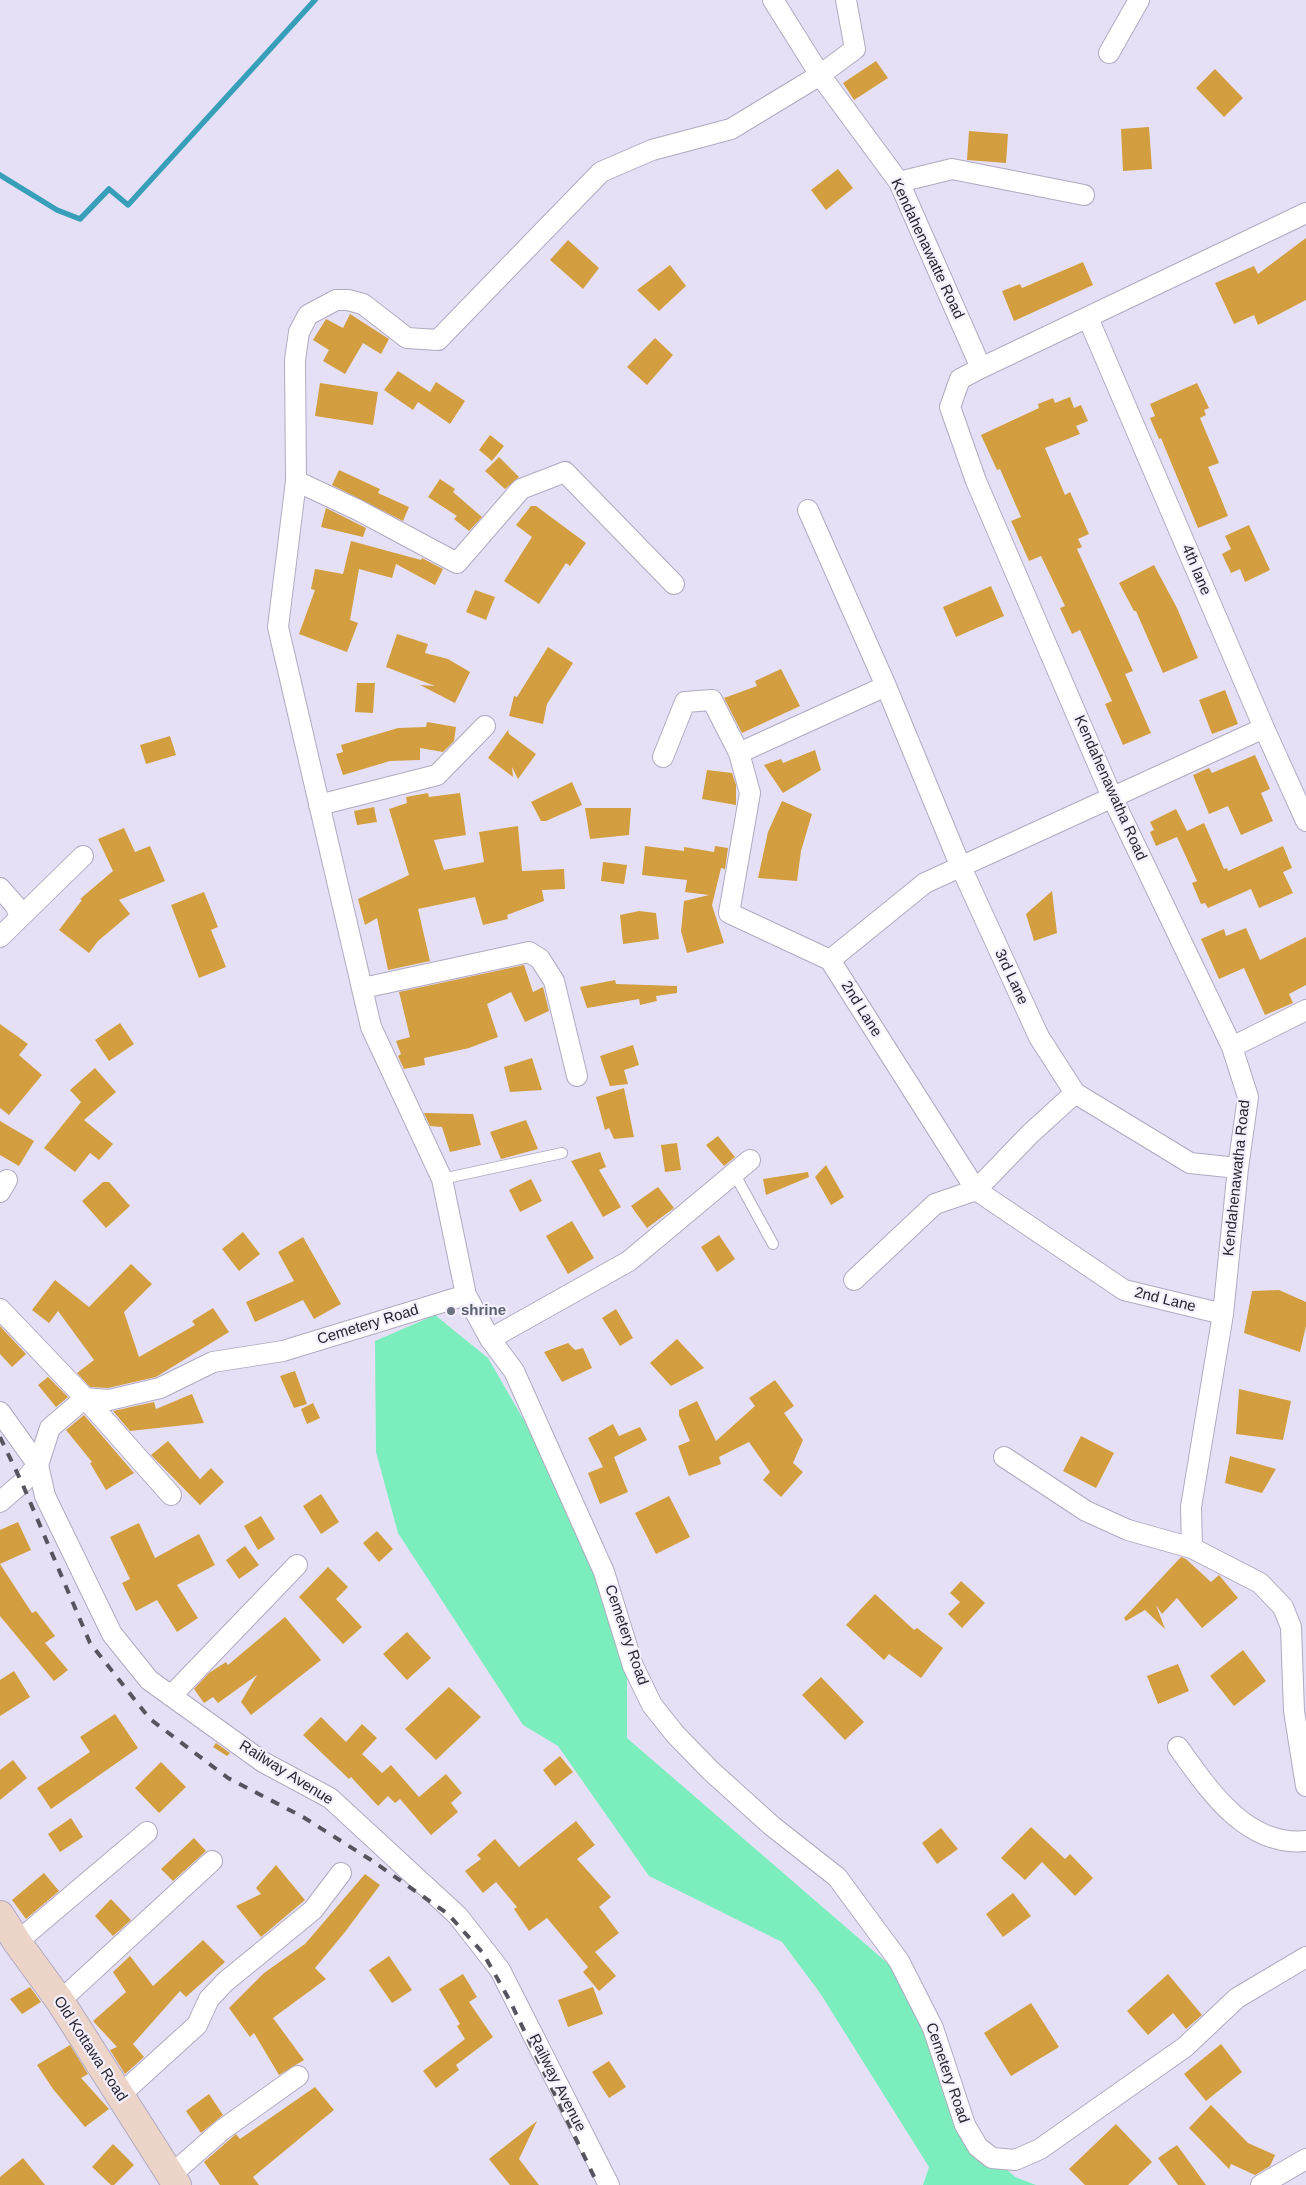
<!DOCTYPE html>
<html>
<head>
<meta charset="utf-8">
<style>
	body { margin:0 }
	canvas { display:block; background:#e6e0f7 }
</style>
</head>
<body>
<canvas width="1306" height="2185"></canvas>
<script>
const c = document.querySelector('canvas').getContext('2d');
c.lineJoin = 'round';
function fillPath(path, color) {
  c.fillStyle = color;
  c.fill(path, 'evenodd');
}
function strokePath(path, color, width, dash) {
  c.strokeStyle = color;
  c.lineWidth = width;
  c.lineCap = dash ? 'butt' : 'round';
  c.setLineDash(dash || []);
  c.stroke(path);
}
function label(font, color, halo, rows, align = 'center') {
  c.font = font + ' Arial,sans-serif';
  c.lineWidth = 4.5;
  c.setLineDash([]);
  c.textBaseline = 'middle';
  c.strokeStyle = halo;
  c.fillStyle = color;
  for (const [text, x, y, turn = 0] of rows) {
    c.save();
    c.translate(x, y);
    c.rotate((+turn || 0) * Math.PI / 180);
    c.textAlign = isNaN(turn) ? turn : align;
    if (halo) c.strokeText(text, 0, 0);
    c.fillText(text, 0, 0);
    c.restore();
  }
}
fillPath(new Path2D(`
	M435 1315 488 1358 574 1507 627 1623V1738L892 1967 980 2145 1015 2177 1036 2185H923L929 2167 820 1993 782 1942 649 1876 558 1746 523 1725 398 1533 376 1452 375 1341Z`), '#7ceebe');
strokePath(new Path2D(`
	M0 175 57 210 80 219 109 189 128 205 315 0`), '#379fba', 5.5);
fillPath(new Path2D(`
	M876 61 888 78 854 100 843 83Z
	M1215 69 1243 98 1224 117 1196 88Z
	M1149 127 1152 169 1123 171 1121 129Z
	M969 131 1008 134 1006 163 967 160Z
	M838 169 853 188 826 210 811 190Z
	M1306 238V300L1258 325 1254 315 1234 324 1215 283 1254 266 1258 274Z
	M568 240 599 268 583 289 550 260Z
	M1083 262 1093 285 1014 321 1002 291 1020 284 1022 288Z
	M670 265 686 286 659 311 637 290Z
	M350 314 389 339 381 354 363 343 345 374 323 361 329 350 313 340 326 319 343 328Z
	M655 338 673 355 647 385 627 367Z
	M398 371 430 392 436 382 465 401 450 424 418 402 413 410 384 390Z
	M320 383 378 392 373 425 315 416Z
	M1197 383 1209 408 1204 410 1206 415 1200 418 1219 463 1208 467 1228 516 1198 528 1161 438 1159 439 1150 418 1155 416 1150 404Z
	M1070 397 1074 408 1081 405 1088 421 1076 426 1080 434 1045 448 1065 495 1070 492 1089 534 1078 539 1082 547 1077 549 1133 671 1125 674 1151 733 1123 745 1105 704 1112 701 1080 630 1072 634 1060 608 1065 606 1041 556 1029 561 1011 521 1021 517 1000 469 997 470 981 435 1039 408 1038 404 1053 398 1055 403Z
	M490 435 504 446 492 461 479 450Z
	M499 457 519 477 505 489 485 471Z
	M339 470 380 489 378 493 409 507 403 521 332 485Z
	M440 479 455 489 453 492 482 517 469 531 454 519 457 516 428 497Z
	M531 506H536L586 543 570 566 566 563 539 604 504 581 532 537 516 525Z
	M326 508 366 528 363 537 321 527Z
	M1249 525 1270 570 1245 582 1240 569 1231 573 1222 554 1231 549 1225 536Z
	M351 541 421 560 422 558 443 569 435 585 396 564 392 578 359 569 350 620 358 623 347 652 299 634 315 590 311 589 315 569 343 574Z
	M1154 565 1177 608 1198 658 1163 673 1136 611H1134L1119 583Z
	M991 586 1004 616 956 637 943 607Z
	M475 590 495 597 486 620 466 612Z
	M397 634 428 644 425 653 448 659 470 672 455 703 420 685 435 686 386 667Z
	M548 647 573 663 547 704 543 724 509 716 514 696 517 697Z
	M781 669 800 706 742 733 724 698 757 686 755 681Z
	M357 683H375L373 713 355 712Z
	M1225 690 1238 724 1212 734 1199 700Z
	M427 722 456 727 454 741 443 752 420 748V760L390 761 343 775 336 754 343 752 341 745 398 728 426 727Z
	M508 730 509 734 536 754 518 779 512 767 513 777 488 758Z
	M170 736 176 755 146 764 140 745Z
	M815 750 821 770 783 793 764 765 781 759 783 763Z
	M1255 755 1270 789 1261 793 1273 821 1241 835 1228 806 1209 814 1193 775 1209 768 1212 773Z
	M707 770 732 773 736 785V805L702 799Z
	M572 782 582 805 546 821H541L531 802Z
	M428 793 429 797 460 793 466 835 434 840 444 870 484 862 479 832 518 826 522 871 564 869 565 889 542 890 544 901 507 915 508 919 483 925 475 897 418 909 430 961 388 970 377 918 365 925 358 899 409 875 389 809 407 803 406 797Z
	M782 801 812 814 801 851 797 881 758 878 768 832Z
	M374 807 377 822 357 825 354 811Z
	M585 808H631L629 835 590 839Z
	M1176 809 1187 831 1204 823 1224 869 1227 868 1228 871 1283 846 1292 868 1283 872 1293 893 1259 908 1251 889 1208 908 1205 903 1201 904 1192 883 1197 881 1177 837 1156 846 1150 832 1154 830 1150 822Z
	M124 828 135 852 150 846 165 881 119 900 130 914 98 941 89 953 59 930 82 900 80 899 113 871 98 839Z
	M645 846 684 851V847L714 852 715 846 728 848 725 869 721 868 712 905 724 943 687 953 681 931 684 901 709 895 685 892 687 880 642 875Z
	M603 862 627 865 624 884 601 881Z
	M1052 891 1057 933 1034 941 1026 914Z
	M204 892 218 927 211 930 226 967 199 978 171 905Z
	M639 911 656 913 659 939 623 944 620 915Z
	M1246 928 1260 960 1306 937V985L1289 994 1293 1003 1265 1015 1244 968 1219 979 1201 939 1224 929 1226 936Z
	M524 965 533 992 543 987 549 1011 525 1022 511 992 487 1004 498 1037 469 1048 424 1058 425 1065 404 1069 398 1056 401 1054 396 1041 410 1037 399 992Z
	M615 980 616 984 677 986V993L656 996 657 1001 640 1005 639 999 587 1008 580 987Z
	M120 1023 134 1044 109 1061 95 1040Z
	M0 1024 28 1044 19 1055 42 1075 9 1115 0 1108Z
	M633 1045 639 1065 624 1070 628 1084 610 1086 600 1056Z
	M532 1058 542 1090 510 1092 504 1067Z
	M95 1068 116 1092 84 1120 113 1144 99 1160 90 1153 75 1172 44 1148 81 1102 70 1090Z
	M624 1088 634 1137 614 1139 609 1128 605 1130 596 1097Z
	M424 1113 473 1114 481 1145 450 1152 442 1127 430 1126Z
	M526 1120 538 1149 501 1159 490 1132Z
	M0 1121 34 1141 19 1166 0 1155Z
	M718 1136 735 1157 724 1166 706 1145Z
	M677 1143 681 1170 665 1172 661 1145Z
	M600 1152 606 1167 599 1170 621 1207 603 1217 571 1161Z
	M826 1165 844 1197 831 1205 815 1177Z
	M808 1172 809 1177 766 1195 763 1179Z
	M531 1179 542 1201 520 1212 509 1190Z
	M103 1182H109L130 1206 106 1228 82 1201Z
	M658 1187 674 1208 647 1228 631 1206Z
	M572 1221 594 1258 568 1274 546 1236Z
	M243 1232 260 1254 239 1271 222 1249Z
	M719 1235 735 1259 717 1272 701 1247Z
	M303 1237 341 1304 314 1319 303 1300 255 1322 246 1302 294 1281 278 1252Z
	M131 1264 152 1284 124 1312 139 1357 195 1325 192 1321 213 1308 229 1332 156 1377 108 1388 90 1387 77 1373 94 1360 58 1311 49 1323 32 1310 55 1280 89 1307Z
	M1279 1290 1306 1302V1326L1300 1352 1244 1333 1252 1291Z
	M616 1309 633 1338 620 1346 602 1318Z
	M0 1326 26 1354 12 1367 0 1354Z
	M677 1339 704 1368 671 1386 650 1363Z
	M568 1343 575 1350 583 1348 592 1368 562 1382 544 1352Z
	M295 1371 307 1404 294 1408 280 1376Z
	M48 1377 68 1397 56 1407 38 1385Z
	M775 1380 794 1406 784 1413 803 1440 793 1463 803 1472 781 1497 763 1480 770 1472 749 1442 719 1457 721 1464 689 1476 678 1446 690 1441 679 1415V1410L697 1401 716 1441 755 1406 749 1398Z
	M1239 1389 1291 1401 1283 1440 1236 1434Z
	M192 1394 204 1423 130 1431 113 1411 154 1402 156 1409Z
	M313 1403 320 1418 307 1424 301 1409Z
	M84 1415 134 1473 106 1490 90 1463 92 1462 66 1430Z
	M613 1424 619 1436 640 1427 647 1440 614 1457 628 1492 600 1504 588 1473 603 1467 588 1438Z
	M1081 1436 1114 1453 1096 1488 1063 1471Z
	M168 1441 200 1479 211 1468 224 1482 200 1505 151 1455Z
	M1230 1456 1276 1469 1262 1493 1225 1483Z
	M321 1494 339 1522 321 1534 303 1506Z
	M669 1496 690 1537 656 1554 635 1513Z
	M261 1516 275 1539 258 1550 244 1526Z
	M18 1522 31 1550 0 1564V1530Z
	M139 1523 155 1558 199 1534 215 1565 177 1585 198 1618 177 1632 157 1600 136 1611 122 1583 130 1579 110 1537Z
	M377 1531 393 1549 379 1562 363 1543Z
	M245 1546 259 1565 239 1579 226 1560Z
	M1181 1557 1186 1559 1211 1582 1219 1575 1238 1598 1202 1628 1177 1598 1162 1614 1156 1605 1165 1629 1145 1610 1126 1621 1124 1618Z
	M0 1564 32 1613 36 1611 55 1636 45 1643 68 1670 54 1681 0 1616Z
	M328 1567 348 1587 336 1599 362 1627 343 1644 299 1597Z
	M961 1581 985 1603 962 1628 948 1614 960 1602 950 1593Z
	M875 1594 914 1630 917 1628 943 1648 921 1678 889 1654 884 1660 846 1625Z
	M285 1617 321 1660 251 1715 241 1702 257 1675 218 1703 213 1697 204 1703 194 1689 209 1673 226 1662 228 1665Z
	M407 1632 431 1658 407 1680 383 1654Z
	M1243 1650 1266 1681 1234 1706 1210 1676Z
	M1178 1664 1189 1691 1158 1704 1147 1676Z
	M14 1671 30 1697 0 1716V1680Z
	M821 1677 864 1722 845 1740 802 1695Z
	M449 1687 481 1717 436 1760 405 1729Z
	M115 1714 138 1748 51 1809 37 1788 90 1752 80 1737Z
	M321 1717 346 1742 362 1724 377 1738 362 1754 382 1773 391 1765 419 1797 446 1774 462 1793 451 1803 458 1812 431 1835 400 1799 395 1803 388 1796 378 1806 351 1777 349 1779 303 1735Z
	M216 1743 230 1753 227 1756 213 1747Z
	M560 1756 573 1772 555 1786 543 1770Z
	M13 1760 27 1778 0 1800V1770Z
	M161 1762 186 1787 159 1813 135 1788Z
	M71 1818 83 1837 60 1852 48 1834Z
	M576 1821 595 1845 577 1859 611 1897 599 1907 619 1933 595 1952 616 1976 599 1991 583 1972 588 1967 547 1918 529 1931 514 1909 517 1907 496 1882 483 1893 465 1871 481 1859 477 1855 495 1839 519 1867Z
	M1031 1827 1065 1859 1070 1854 1093 1878 1075 1896 1042 1862 1025 1880 1001 1858Z
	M941 1828 958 1849 937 1864 922 1843Z
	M194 1838 206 1851 173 1881 161 1869Z
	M276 1865 305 1900 261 1937 236 1906 261 1894 256 1888Z
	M44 1873 59 1891 26 1919 12 1900Z
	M365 1874 380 1885 345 1932 315 1968 326 1979 273 2018 304 2060 279 2075 254 2033 250 2037 229 2008 264 1973 305 1944Z
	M1013 1893 1031 1916 1003 1937 986 1914Z
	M111 1899 131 1920 113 1936 95 1916Z
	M203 1940 225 1962 186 1997 180 1991 133 2044 144 2057 125 2074 110 2050 117 2047 93 2021 126 1992 113 1972 130 1956 153 1986Z
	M389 1956 412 1990 392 2003 369 1970Z
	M463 1974 477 1997 469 2002 493 2037 456 2065 459 2070 436 2088 423 2071 465 2039 457 2026 460 2024 439 1989Z
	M1168 1974 1202 2015 1186 2029 1173 2013 1148 2035 1127 2011Z
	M30 1987 41 2002 22 2014 10 1999Z
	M593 1987 603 2014 568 2027 558 2000Z
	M1031 2003 1059 2047 1011 2076 984 2033Z
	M1221 2044 1242 2072 1206 2101 1184 2074Z
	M70 2045 88 2074 81 2078 109 2109 85 2127 53 2089 37 2065Z
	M609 2061 626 2087 609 2098 592 2072Z
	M315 2087 334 2110 253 2177 259 2185H220L204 2162 236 2134 240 2139Z
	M209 2094 223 2115 201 2133 186 2111Z
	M1211 2105 1248 2143 1275 2155 1270 2166 1255 2175 1231 2164 1229 2169 1189 2128Z
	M537 2121 519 2159 539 2185H510L489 2159Z
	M1116 2124 1152 2162 1128 2185H1085L1069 2169Z
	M113 2144 134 2165 114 2185H111L92 2167Z
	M1177 2145 1206 2185H1178L1158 2158Z
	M23 2158 45 2185H0V2177Z`), '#d29e3f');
const lane = new Path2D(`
	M734 1173 773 1244
	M442 1179 562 1153`);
const street = new Path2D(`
	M773 0 820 75 899 182 981 368 960 379 950 407 976 481 1112 797 1232 1047 1248 1097 1238 1168 1223 1314 1191 1507 1192 1548 1260 1583 1283 1607 1291 1627 1294 1711 1306 1786
	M1109 53 1139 0
	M899 182 952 169 1084 195
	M1088 318 1264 728 1306 821
	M981 368 1306 213
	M296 481 358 510 457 563 521 489 565 472 674 584
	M808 510 886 686 960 865 1039 1037 1075 1093 1190 1163 1238 1168
	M886 686 739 753 750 793 729 913 830 960 976 1190 1124 1290 1223 1314
	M663 757 685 702 712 700 739 753
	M319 805 437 775 485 726
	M0 888 15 905 20 916
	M0 937 83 856
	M830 960 925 883 1264 728
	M363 988 529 952 540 959 554 981 577 1076
	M1232 1047 1306 1010
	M0 1192 7 1180
	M854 1280 935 1204 976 1190 1030 1134 1075 1093
	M466 1295 442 1179 371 1027 278 627 296 481 295 360 299 332 308 315 336 300H348L363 304 407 338 438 340 601 172 652 150 731 129 820 75 855 49 846 0
	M0 1309 85 1398 171 1495
	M490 1339 629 1261 750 1160
	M0 1412 38 1465 45 1496 112 1634 149 1680 263 1762 330 1798 458 1916 500 1970 609 2185
	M1004 1457 1086 1511 1128 1530 1192 1548
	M0 1502 22 1483 38 1465 50 1428 85 1398 109 1400 160 1388 213 1362 283 1351 466 1295 490 1339 514 1371 604 1572 633 1666 652 1705 675 1734 711 1771 772 1826 837 1877 899 1961 933 2028 965 2125 978 2147 992 2158 1015 2160 1040 2149 1185 2047 1237 1998 1306 1957
	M171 1696 297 1565
	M1178 1747C1209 1790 1246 1847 1306 1841
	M17 1942 147 1832
	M60 2001 212 1861
	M120 2095 197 2025 209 1999 225 1982 313 1910 341 1873
	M171 2175 222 2130 298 2076
	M1261 2185 1306 2159`);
const secondary = new Path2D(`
	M0 1915 17 1942 60 2001 177 2185`);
strokePath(lane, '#b0aac0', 12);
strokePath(street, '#b0aac0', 22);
strokePath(secondary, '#b0aac0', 30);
strokePath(lane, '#fff', 10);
strokePath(street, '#fff', 20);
strokePath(secondary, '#edd4c8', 28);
strokePath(new Path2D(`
	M0 1437 22 1483 90 1643 150 1719 228 1778 303 1817 371 1860 448 1914 483 1953 510 2001 598 2185`), '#575460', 4, [9, 9]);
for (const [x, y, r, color] of [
	[451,1311,5,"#6b7280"]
]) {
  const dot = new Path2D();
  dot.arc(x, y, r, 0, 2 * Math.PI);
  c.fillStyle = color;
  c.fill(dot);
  strokePath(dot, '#f3effd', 2);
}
label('15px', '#28252e', '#f3effd', [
	["Kendahenawatte Road",927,249,65],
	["4th lane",1196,570,67],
	["Kendahenawatha Road",1110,788,66],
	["3rd Lane",1011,977,65],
	["2nd Lane",861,1009,58],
	["Kendahenawatha Road",1237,1178,-84],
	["2nd Lane",1165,1300,14],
	["Cemetery Road",368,1325,-17],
	["Cemetery Road",626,1635,71],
	["Railway Avenue",286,1773,32],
	["Old Kottawa Road",90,2049,57],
	["Cemetery Road",947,2073,71],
	["Railway Avenue",557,2083,63]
]);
label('bold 15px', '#5b616d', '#f3effd', [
	["shrine",461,1311]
], 'left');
</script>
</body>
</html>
